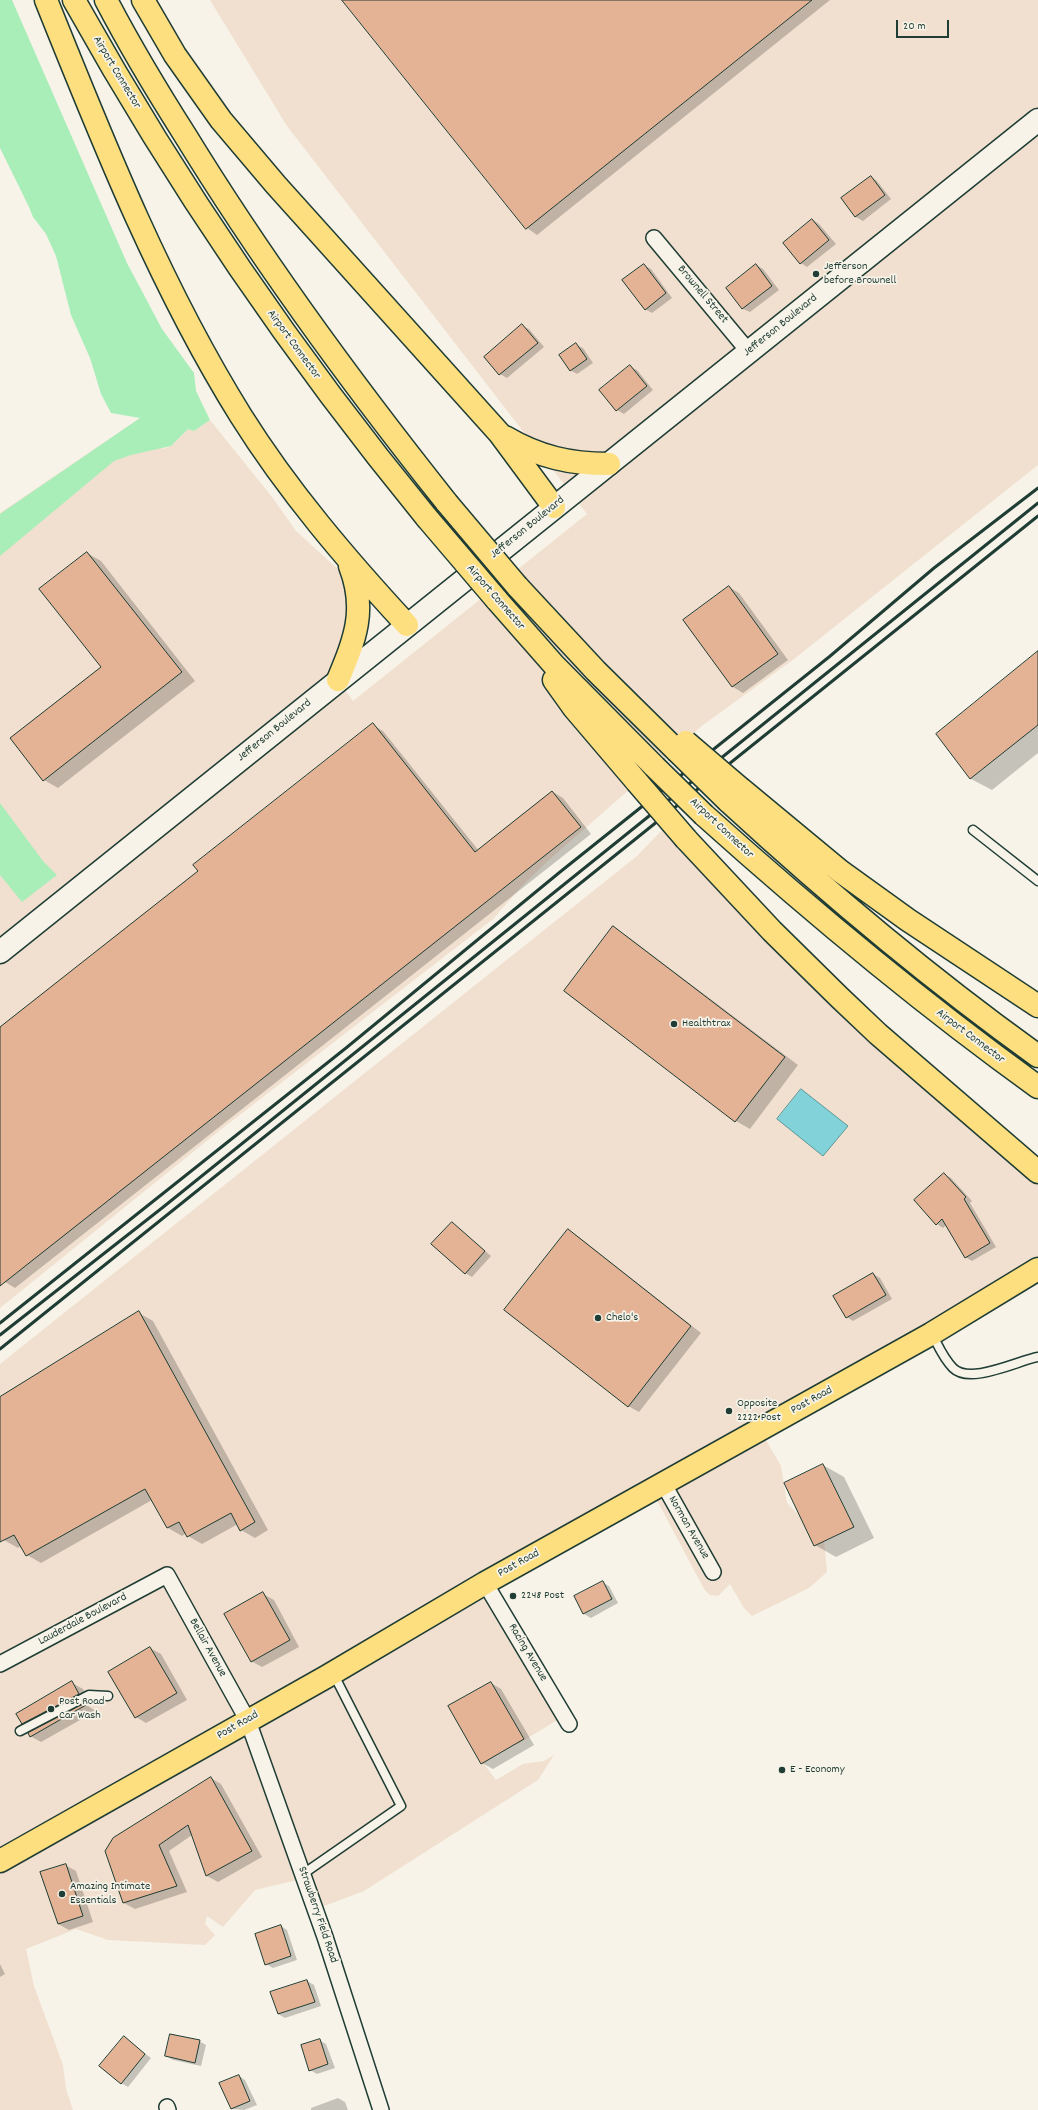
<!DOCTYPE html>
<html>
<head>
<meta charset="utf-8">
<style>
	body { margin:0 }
	#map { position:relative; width:1038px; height:2110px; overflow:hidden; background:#f7f3e8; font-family:Dekko,sans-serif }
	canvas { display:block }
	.scale { position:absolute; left:896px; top:20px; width:53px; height:18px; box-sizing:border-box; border:2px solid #1f3d34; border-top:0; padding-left:5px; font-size:12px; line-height:14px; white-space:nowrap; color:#1f3d34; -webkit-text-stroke:3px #f7f3e8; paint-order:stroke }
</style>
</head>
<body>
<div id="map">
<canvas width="1038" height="2110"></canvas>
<div class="scale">20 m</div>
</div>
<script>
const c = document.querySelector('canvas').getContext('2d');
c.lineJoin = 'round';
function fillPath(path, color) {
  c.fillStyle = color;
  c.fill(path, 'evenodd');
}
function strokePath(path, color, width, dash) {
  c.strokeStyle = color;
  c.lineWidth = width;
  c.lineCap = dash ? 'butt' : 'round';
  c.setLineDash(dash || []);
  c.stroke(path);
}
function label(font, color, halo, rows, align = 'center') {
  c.font = font + ' Dekko,sans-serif';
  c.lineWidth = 3.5;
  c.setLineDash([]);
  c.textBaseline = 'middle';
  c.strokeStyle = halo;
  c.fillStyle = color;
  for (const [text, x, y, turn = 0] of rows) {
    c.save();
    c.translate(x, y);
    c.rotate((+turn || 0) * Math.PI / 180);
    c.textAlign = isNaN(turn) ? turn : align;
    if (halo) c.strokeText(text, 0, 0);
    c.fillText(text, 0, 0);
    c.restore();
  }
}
fillPath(new Path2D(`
	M210 0H1038V465L794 659 703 725 549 860 522 886 493 919 219 1131 0 1308V513L140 418 163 449 171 446 188 429 194 431 210 420 272 497 296 531 340 571 353 601 334 675 353 701 587 514 287 126Z
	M666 826 1038 1177V1274L763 1435 781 1466 787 1503 824 1540 827 1572 809 1588 752 1616 744 1608 730 1584 718 1596 710 1595 704 1589 653 1493 489 1582 559 1719 518 1744 501 1748 484 1764 496 1780 523 1764 544 1761 554 1755 538 1780 364 1891 319 1908 306 1878 255 1890 223 1927 207 1916 205 1924 215 1935 205 1945 108 1940 76 1929 26 1949 34 1986 63 2065 66 2089 73 2110H0V1364L637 856Z`), '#f1e0cf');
fillPath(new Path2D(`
	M0 0H12L127 263 162 329 194 373 196 391 210 420 194 431 188 429 171 446 131 455 114 461 0 556V514L140 418 111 413 101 394 90 358 71 315 56 256 46 234 33 217 29 207 0 148Z
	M0 803 43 861 57 875 22 902 0 875Z`), '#a9eeb9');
const water = new Path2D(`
	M801 1089 848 1126 823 1156 777 1119Z`);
fillPath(water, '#82d3d9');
strokePath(water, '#5a9797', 1);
fillPath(new Path2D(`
	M343 0H830L537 235 527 228Z
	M871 177 877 181 891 199 863 221 856 217 842 198Z
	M813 220 819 224 836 244 807 267 801 263Z
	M644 265 651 269 672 298 652 313 645 309Z
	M756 265 763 269 779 290 750 312 743 309 727 288Z
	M522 326 529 329 544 347 507 378 500 374 485 357Z
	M576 345 583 348 593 363 577 374 570 370Z
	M630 367 637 370 653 390 624 414 617 410Z
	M87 553 101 561 195 681 58 788 44 780 102 667Z
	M729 587 739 593 788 660 743 693 733 687 684 620Z
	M1038 652V753L992 790 971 779 937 734Z
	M373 725 383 731 479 851 553 792 563 798 591 834 15 1288 5 1282 0 1277V1028L199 871Z
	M613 928 627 936 798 1065 750 1129 736 1121 565 991Z
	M944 1174 951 1178 972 1201 970 1203 996 1247 972 1261 965 1257 946 1225 943 1228 937 1224Z
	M452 1223 491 1256 472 1277 465 1273Z
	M568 1230 579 1237 701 1333 639 1412 628 1406Z
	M873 1274 880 1278 892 1299 853 1321 847 1317Z
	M139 1313 153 1321 268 1530 255 1538 241 1530 238 1524 202 1544 188 1536 186 1533 182 1536 168 1528 152 1500 41 1563 27 1555 21 1546 18 1548 4 1540 0 1533V1398L9 1391Z
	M823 1465 844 1477 874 1538 836 1557 815 1545Z
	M602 1582 609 1586 618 1603 591 1618 584 1614 575 1597Z
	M263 1594 274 1600 299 1647 262 1667 251 1661Z
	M150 1648 161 1654 187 1700 146 1723 136 1717Z
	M72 1683 83 1689 89 1700 33 1729 23 1723Z
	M491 1683 501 1689 534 1745 493 1769 482 1763Z
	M85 1704 96 1711 41 1742 30 1736Z
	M211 1778 221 1784 262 1857 218 1882 207 1876 192 1835 169 1851 187 1892 135 1909 124 1903 106 1851Z
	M65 1865 76 1871 93 1922 69 1930 58 1924Z
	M281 1926 287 1930 297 1960 273 1968 266 1964Z
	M0 1964 5 1974 0 1977Z
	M307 1981 314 1985 321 2006 285 2018 278 2014Z
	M124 2038 151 2058 128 2087 121 2083Z
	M319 2040 326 2044 335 2068 317 2074 310 2070Z
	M199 2041 206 2045 201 2066 173 2060 166 2056Z
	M239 2076 245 2080 257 2105 244 2110 232 2109Z
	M338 2098 345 2102 348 2110H311V2108Z`), '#0003');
const building = new Path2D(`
	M342 0H812L526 229Z
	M871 176 885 195 855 217 841 198Z
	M812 219 829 240 800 264 783 243Z
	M644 264 666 293 645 310 622 280Z
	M756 264 772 286 742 309 726 288Z
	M522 324 538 343 499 375 484 357Z
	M576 343 587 359 570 371 559 355Z
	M630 365 647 386 616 411 599 390Z
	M87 552 182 672 43 781 10 738 101 667 39 589Z
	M729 586 778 654 732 687 683 620Z
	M1038 651V725L970 779 936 734Z
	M373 723 475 852 552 791 581 827 0 1286V1027L198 871 193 865Z
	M613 926 785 1057 735 1122 564 991Z
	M944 1173 966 1197 964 1199 990 1243 965 1258 942 1219 936 1225 914 1200Z
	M452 1222 485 1251 465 1274 431 1244Z
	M568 1229 691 1326 628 1407 504 1310Z
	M873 1273 886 1295 846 1318 833 1296Z
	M139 1311 255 1522 240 1531 231 1513 187 1537 179 1522 167 1528 145 1489 26 1556 14 1535 0 1542V1397Z
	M823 1464 854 1527 814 1546 784 1483Z
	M603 1581 612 1599 583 1614 574 1596Z
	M263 1592 290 1640 251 1662 224 1614Z
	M150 1647 177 1693 135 1718 108 1672Z
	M72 1681 79 1694 22 1724 16 1714Z
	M491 1682 524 1739 481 1764 448 1706Z
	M85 1703 86 1705 30 1737 28 1733Z
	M211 1777 252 1851 206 1876 188 1825 159 1845 177 1886 123 1903 105 1851 113 1838Z
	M66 1864 83 1916 58 1924 40 1872Z
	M281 1925 291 1956 265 1965 255 1934Z
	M307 1980 315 2002 278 2014 270 1992Z
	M170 2034 200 2040 195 2063 165 2056Z
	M124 2036 145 2054 121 2084 99 2066Z
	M320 2039 328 2064 309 2071 301 2045Z
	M239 2075 250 2101 231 2109 219 2083Z`);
fillPath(building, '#e4b395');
strokePath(building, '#1f3d34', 1);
const lane = new Path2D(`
	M973 830 1038 881
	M932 1334C938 1345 943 1358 953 1368 970 1385 1017 1361 1038 1357
	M20 1731 89 1695 108 1696
	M303 1874 401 1806 333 1673`);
const street = new Path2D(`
	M654 238 749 352
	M663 1483 713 1572
	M485 1583 569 1724
	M0 1664 167 1575 248 1721 325 1937 381 2110
	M167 2107 168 2110`);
const secondary = new Path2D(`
	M0 952 1038 120`);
const primary = new Path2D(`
	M0 1861 326 1677 485 1583 931 1334 1038 1269`);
const highway = new Path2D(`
	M46 0C103 142 160 286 241 416 288 491 347 560 407 625
	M74 0C176 183 294 356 427 518
	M106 0C130 46 157 91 185 135 264 264 353 385 447 503
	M143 0 175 55 221 120 276 185 500 434 554 507
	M505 437C539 457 570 464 609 464
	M517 586 596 671 677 751
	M496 599 554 665 655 767
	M338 680C355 639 367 610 350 566
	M554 680 574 708 637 782
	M741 789 840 871 908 920 1038 1006
	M728 801C827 892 929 978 1038 1056
	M704 815C811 911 921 1003 1038 1087
	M686 839 772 931 839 997 878 1034 1038 1172`);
strokePath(lane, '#1f3d34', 11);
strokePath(street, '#1f3d34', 18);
strokePath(secondary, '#1f3d34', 25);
strokePath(primary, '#1f3d34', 25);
strokePath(highway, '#1f3d34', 25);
strokePath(lane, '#f7f3e8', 8);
strokePath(street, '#f7f3e8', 15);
strokePath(secondary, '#f7f3e8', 22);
strokePath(primary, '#fedf80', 22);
strokePath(highway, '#fedf80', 22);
strokePath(new Path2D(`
	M0 1323 346 1048 560 872 829 657 934 568 1038 488
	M0 1335 162 1208 1038 503
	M0 1349 1038 516`), '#1f3d34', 3);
const highwayBridge = new Path2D(`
	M447 503 517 586
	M427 518 496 599
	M686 742 741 789
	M677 751 728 801
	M655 767 704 815
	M637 782 686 839`);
strokePath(highwayBridge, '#1f3d34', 25, []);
strokePath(highwayBridge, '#fedf80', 22);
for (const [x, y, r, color] of [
	[816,274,4,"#1f3d34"],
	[674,1024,4,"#1f3d34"],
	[598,1318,4,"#1f3d34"],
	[729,1411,4,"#1f3d34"],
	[513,1596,4,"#1f3d34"],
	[51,1709,4,"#1f3d34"],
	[782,1770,4,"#1f3d34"],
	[62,1894,4,"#1f3d34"]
]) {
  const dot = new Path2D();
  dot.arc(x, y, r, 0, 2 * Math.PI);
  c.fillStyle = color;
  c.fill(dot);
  strokePath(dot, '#f7f3e8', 1.5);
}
label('12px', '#1f3d34', '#f7f3e8', [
	["Airport Connector",116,73,59],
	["Brownell Street",702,295,50],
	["Jefferson Boulevard",781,326,-39],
	["Airport Connector",293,345,54],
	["Jefferson Boulevard",528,528,-39],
	["Airport Connector",495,598,49],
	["Jefferson Boulevard",275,731,-39],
	["Airport Connector",721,829,43],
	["Airport Connector",970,1037,37],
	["Post Road",812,1401,-29],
	["Norman Avenue",688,1528,60],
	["Post Road",519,1564,-29],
	["Lauderdale Boulevard",83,1620,-28],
	["Bellair Avenue",207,1648,61],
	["Racing Avenue",527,1653,59],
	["Post Road",238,1726,-30],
	["Strawberry Field Road",317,1915,71]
]);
label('12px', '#1f3d34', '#f7f3e8', [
	["Jefferson",824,267],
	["before Brownell",824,281],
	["Healthtrax",682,1024],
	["Chelo's",606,1318],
	["Opposite",737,1404],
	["2222 Post",737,1418],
	["2248 Post",521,1596],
	["Post Road",59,1702],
	["Car Wash",59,1716],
	["E - Economy",790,1770],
	["Amazing Intimate",70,1887],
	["Essentials",70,1901]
], 'left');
</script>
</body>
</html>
